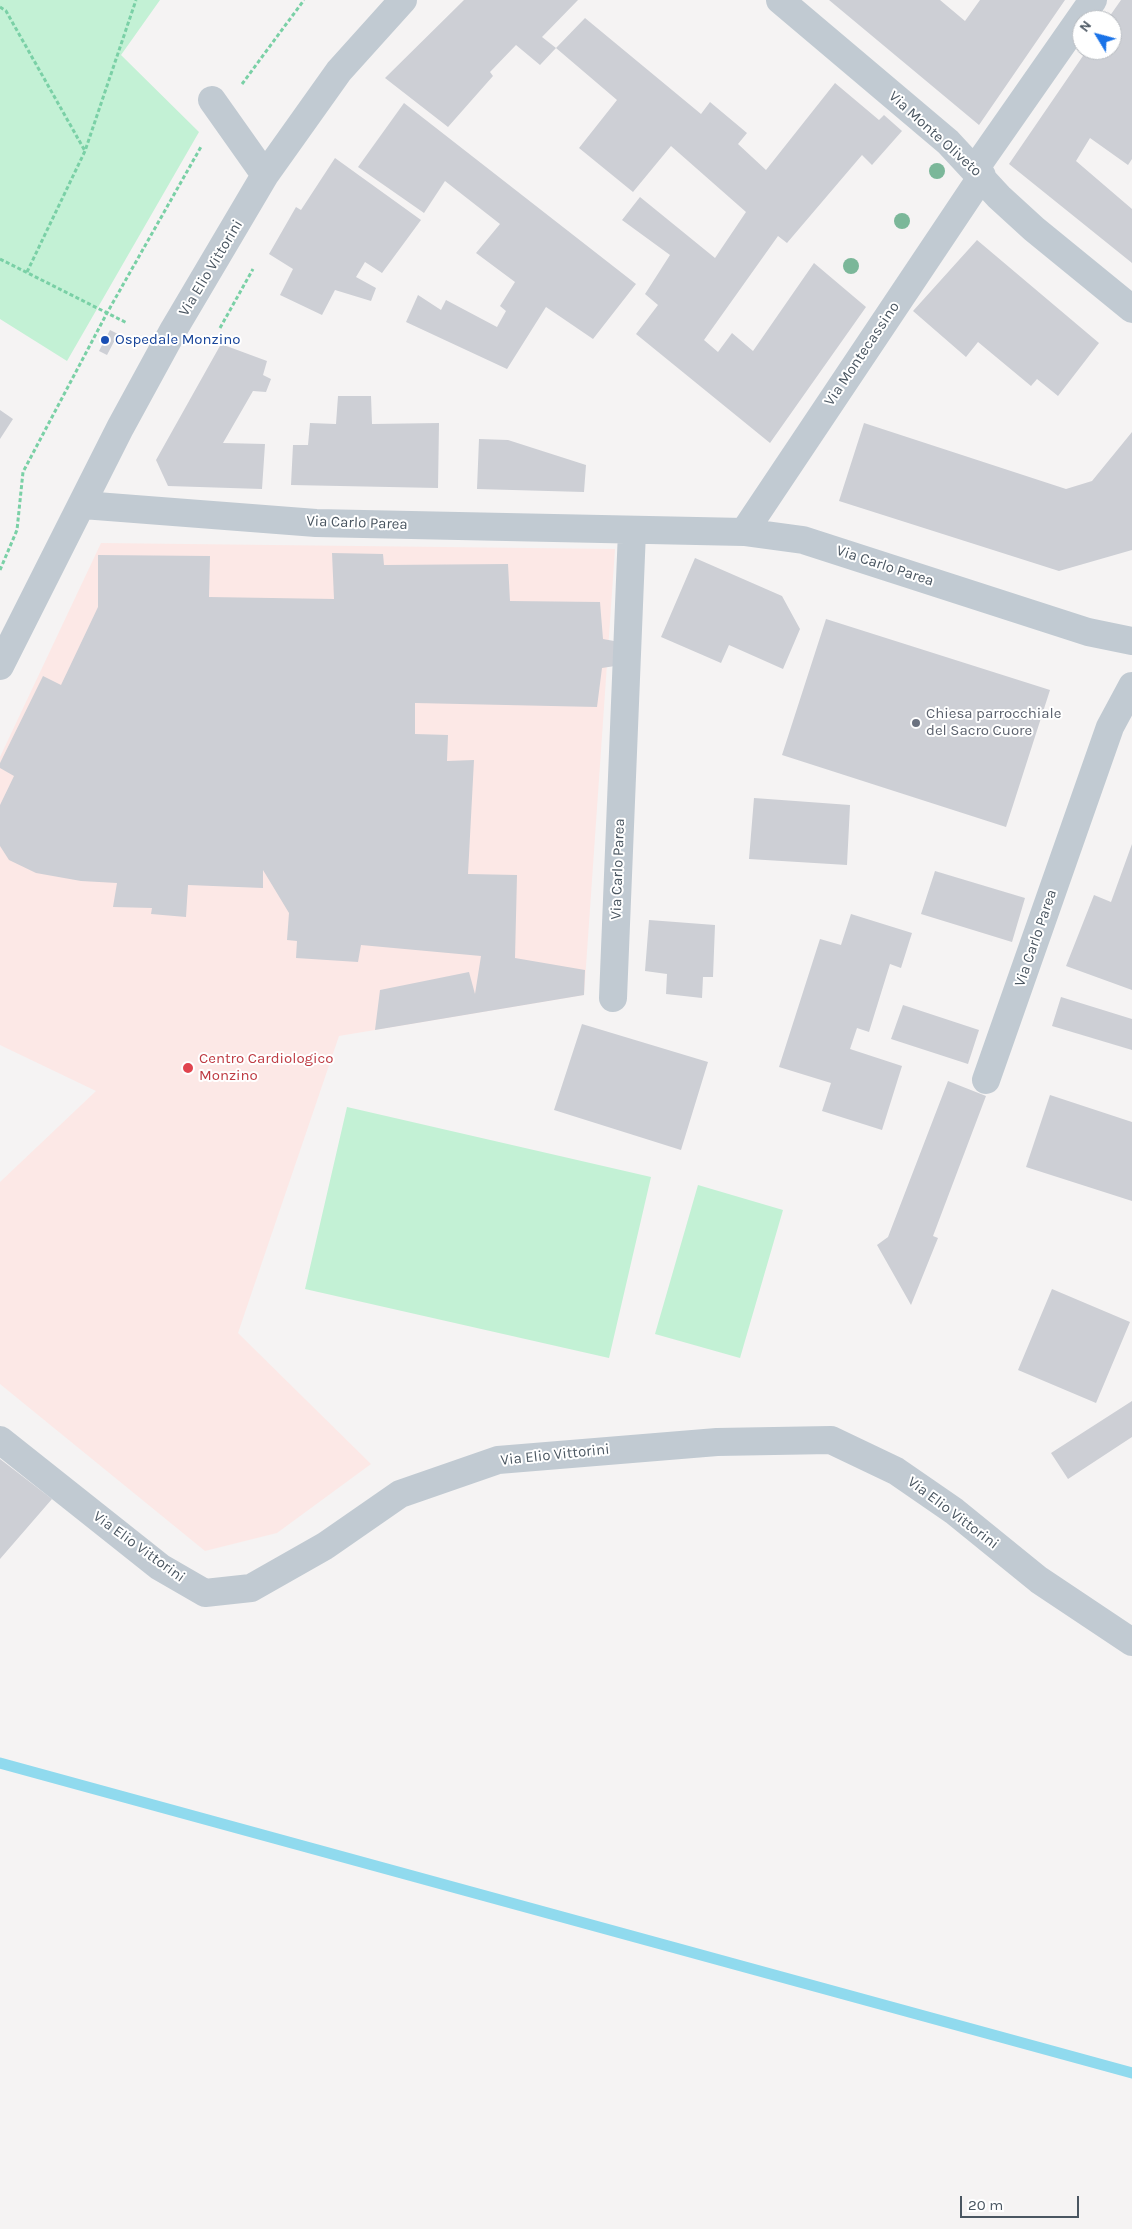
<!DOCTYPE html>
<html>
<head>
<meta charset="utf-8">
<style>
	body { margin:0 }
	#map { position:relative; width:1132px; height:2229px; overflow:hidden; background:#f5f3f3; font-family:Karla,sans-serif }
	canvas { display:block }
	.north { position:absolute; left:1072px; top:10px; width:50px; height:50px; box-sizing:border-box; background:#fff; border:1px solid #b7bbc0; border-radius:50%; rotate:307deg; font-size:14px; font-weight:700; line-height:20px; text-align:center; color:#4a5661 }
	.north::after { content:''; display:block; margin:auto; width:18px; height:22px; background:#1a73e8; clip-path:polygon(50% 0,100% 100%,50% 72%,0 100%) }
	.scale { position:absolute; left:960px; top:2196px; width:119px; height:22px; box-sizing:border-box; border:2px solid #4a5661; border-top:0; padding-left:6px; font-size:15px; line-height:18px; white-space:nowrap; color:#4a5661; -webkit-text-stroke:4px #fff; paint-order:stroke }
</style>
</head>
<body>
<div id="map">
<canvas width="1132" height="2229"></canvas>
<div class="north">N</div>
<div class="scale">20 m</div>
</div>
<script>
const c = document.querySelector('canvas').getContext('2d');
c.lineJoin = 'round';
function fillPath(path, color) {
  c.fillStyle = color;
  c.fill(path, 'evenodd');
}
function strokePath(path, color, width, dash) {
  c.strokeStyle = color;
  c.lineWidth = width;
  c.lineCap = dash ? 'butt' : 'round';
  c.setLineDash(dash || []);
  c.stroke(path);
}
function label(font, color, halo, rows, align = 'center') {
  c.font = font + ' Karla,sans-serif';
  c.lineWidth = 4;
  c.setLineDash([]);
  c.textBaseline = 'middle';
  c.strokeStyle = halo;
  c.fillStyle = color;
  for (const [text, x, y, turn = 0] of rows) {
    c.save();
    c.translate(x, y);
    c.rotate((+turn || 0) * Math.PI / 180);
    c.textAlign = isNaN(turn) ? turn : align;
    if (halo) c.strokeText(text, 0, 0);
    c.fillText(text, 0, 0);
    c.restore();
  }
}
fillPath(new Path2D(`
	M101 543 615 549 584 995 339 1036 238 1333 371 1464 277 1533 205 1551 0 1384V1182L96 1091 0 1045V757Z`), '#fce8e6');
fillPath(new Path2D(`
	M0 0H160L121 55 199 132 67 361 0 319Z
	M347 1107 651 1177 609 1358 305 1289Z
	M698 1185 783 1210 740 1358 655 1334Z`), '#c3f1d5');
strokePath(new Path2D(`
	M0 1763 1132 2073`), '#90daee', 11);
fillPath(new Path2D(`
	M464 0H578L542 37 556 48 540 65 516 45 490 72 493 76 448 127 385 78Z
	M829 0H940L965 21 980 0H1065L979 125Z
	M1121 0H1132V159L1128 165 1090 138 1076 161 1132 209V263L1009 164 1087 50H1112V20H1107Z
	M585 18 701 114 710 102 747 133 738 144 766 170 835 83 879 120 884 115 902 131 872 165 862 155 787 243 778 236 704 340 718 352 732 333 753 351 814 263 866 307 770 443 636 334 658 305 645 294 670 255 622 220 640 197 715 258 746 212 671 146 633 192 579 148 617 100 556 48Z
	M404 103 636 284 593 339 546 307 507 369 406 322 418 295 441 310 446 300 497 327 506 311 500 306 515 282 476 253 500 224 445 181 424 213 358 167Z
	M335 158 421 220 382 273 365 262 356 277 376 288 371 301 335 290 322 315 280 295 293 269 269 254 296 207 301 210Z
	M977 240 1099 343 1058 396 1037 379 1031 386 978 342 966 357 913 311Z
	M110 330 118 334 107 355 99 351Z
	M221 344 267 361 263 375 271 379 266 392 253 391 223 443 265 444 262 489 168 486 156 460Z
	M338 396H371L372 424 439 423 438 488 291 485 293 445H308L310 423 336 424Z
	M0 410 13 419 0 439Z
	M864 423 1066 489 1092 481 1132 432V550L1059 571 839 501Z
	M479 439 508 440 586 465 584 492 477 489Z
	M332 553 383 554 384 565 508 564 510 601 600 602 603 639 614 641 615 666 602 668 597 707 415 703V734L448 735 447 761 474 760 468 874 517 875 515 958 585 970 584 995 375 1030 380 990 469 972 475 994 481 956 361 945 358 962 296 958 297 941 287 940 289 913 263 870V888L188 885 186 917 151 914 152 908 113 907 117 883 81 881 36 873 9 860 0 846V805L14 776 0 768V763L43 676 61 685 98 607V555L210 556 209 597 334 599Z
	M695 558 782 596 800 629 783 669 729 645 721 663 661 637Z
	M826 619 1050 690 1006 827 782 755Z
	M754 798 850 805 847 865 749 859Z
	M1132 844V990L1066 966 1094 895 1111 902Z
	M935 871 1025 898 1012 942 921 914Z
	M851 914 912 933 901 968 890 964 869 1032 857 1028 850 1049 902 1066 882 1130 822 1111 831 1083 779 1067 820 939 841 945Z
	M649 920 715 925 713 977H703L702 998 666 994 667 974 645 971Z
	M1061 997 1132 1019V1050L1052 1026Z
	M903 1005 979 1030 968 1064 891 1039Z
	M582 1024 708 1062 681 1150 554 1110Z
	M948 1081 986 1096 933 1236 938 1238 911 1305 877 1245 888 1237Z
	M1050 1095 1132 1122V1201L1026 1167Z
	M1052 1289 1130 1322 1096 1403 1018 1370Z
	M1132 1401V1437L1068 1479 1051 1453Z
	M0 1459 52 1499 0 1559Z`), '#cdcfd5');
strokePath(new Path2D(`
	M0 7 6 11 85 151
	M242 84 304 0
	M0 259 127 323
	M27 272 85 151 136 0
	M220 328 253 269
	M0 570 17 530 23 472 107 313 202 145`), '#7ad0a6', 3, [4, 2.5]);
strokePath(new Path2D(`
	M780 0 948 142 999 197 1034 229 1132 309
	M212 100 265 175
	M975 169 1093 0
	M83 505 316 523 744 532 803 540 1088 632 1132 641
	M744 532 982 176
	M0 666 120 428 174 329 265 175 339 71 403 0
	M613 998 632 531
	M986 1080 1110 727 1132 686
	M0 1440 160 1567 205 1593 251 1588 325 1546 400 1494 498 1460 717 1442 831 1440 896 1471 954 1511 1039 1580 1132 1642`), '#c1cad2', 28);
c.fillStyle = '#7bb799';
for (const [x, y] of [
	[937,171],
	[902,221],
	[851,266]
]) {
  c.beginPath();
  c.arc(x, y, 8, 0, 2 * Math.PI);
  c.fill();
}
for (const [x, y, r, color] of [
	[105,340,5,"#1a4fb4"],
	[916,723,5,"#6b7280"],
	[188,1068,6,"#e0444e"]
]) {
  const dot = new Path2D();
  dot.arc(x, y, r, 0, 2 * Math.PI);
  c.fillStyle = color;
  c.fill(dot);
  strokePath(dot, '#fff', 2);
}
label('15px', '#4a5661', '#fff', [
	["Via Monte Oliveto",935,134,42],
	["Via Elio Vittorini",211,268,-59],
	["Via Montecassino",862,354,-56],
	["Via Carlo Parea",357,523,2],
	["Via Carlo Parea",885,566,18],
	["Via Carlo Parea",618,869,-88],
	["Via Carlo Parea",1036,938,-71],
	["Via Elio Vittorini",555,1455,-6],
	["Via Elio Vittorini",953,1513,37],
	["Via Elio Vittorini",139,1547,36]
]);
label('15px', '#164399', '#fff', [
	["Ospedale Monzino",115,340]
], 'left');
label('15px', '#5b616d', '#fff', [
	["Chiesa parrocchiale",926,714],
	["del Sacro Cuore",926,731]
], 'left');
label('15px', '#be3a42', '#fff', [
	["Centro Cardiologico",199,1059],
	["Monzino",199,1076]
], 'left');
</script>
</body>
</html>
